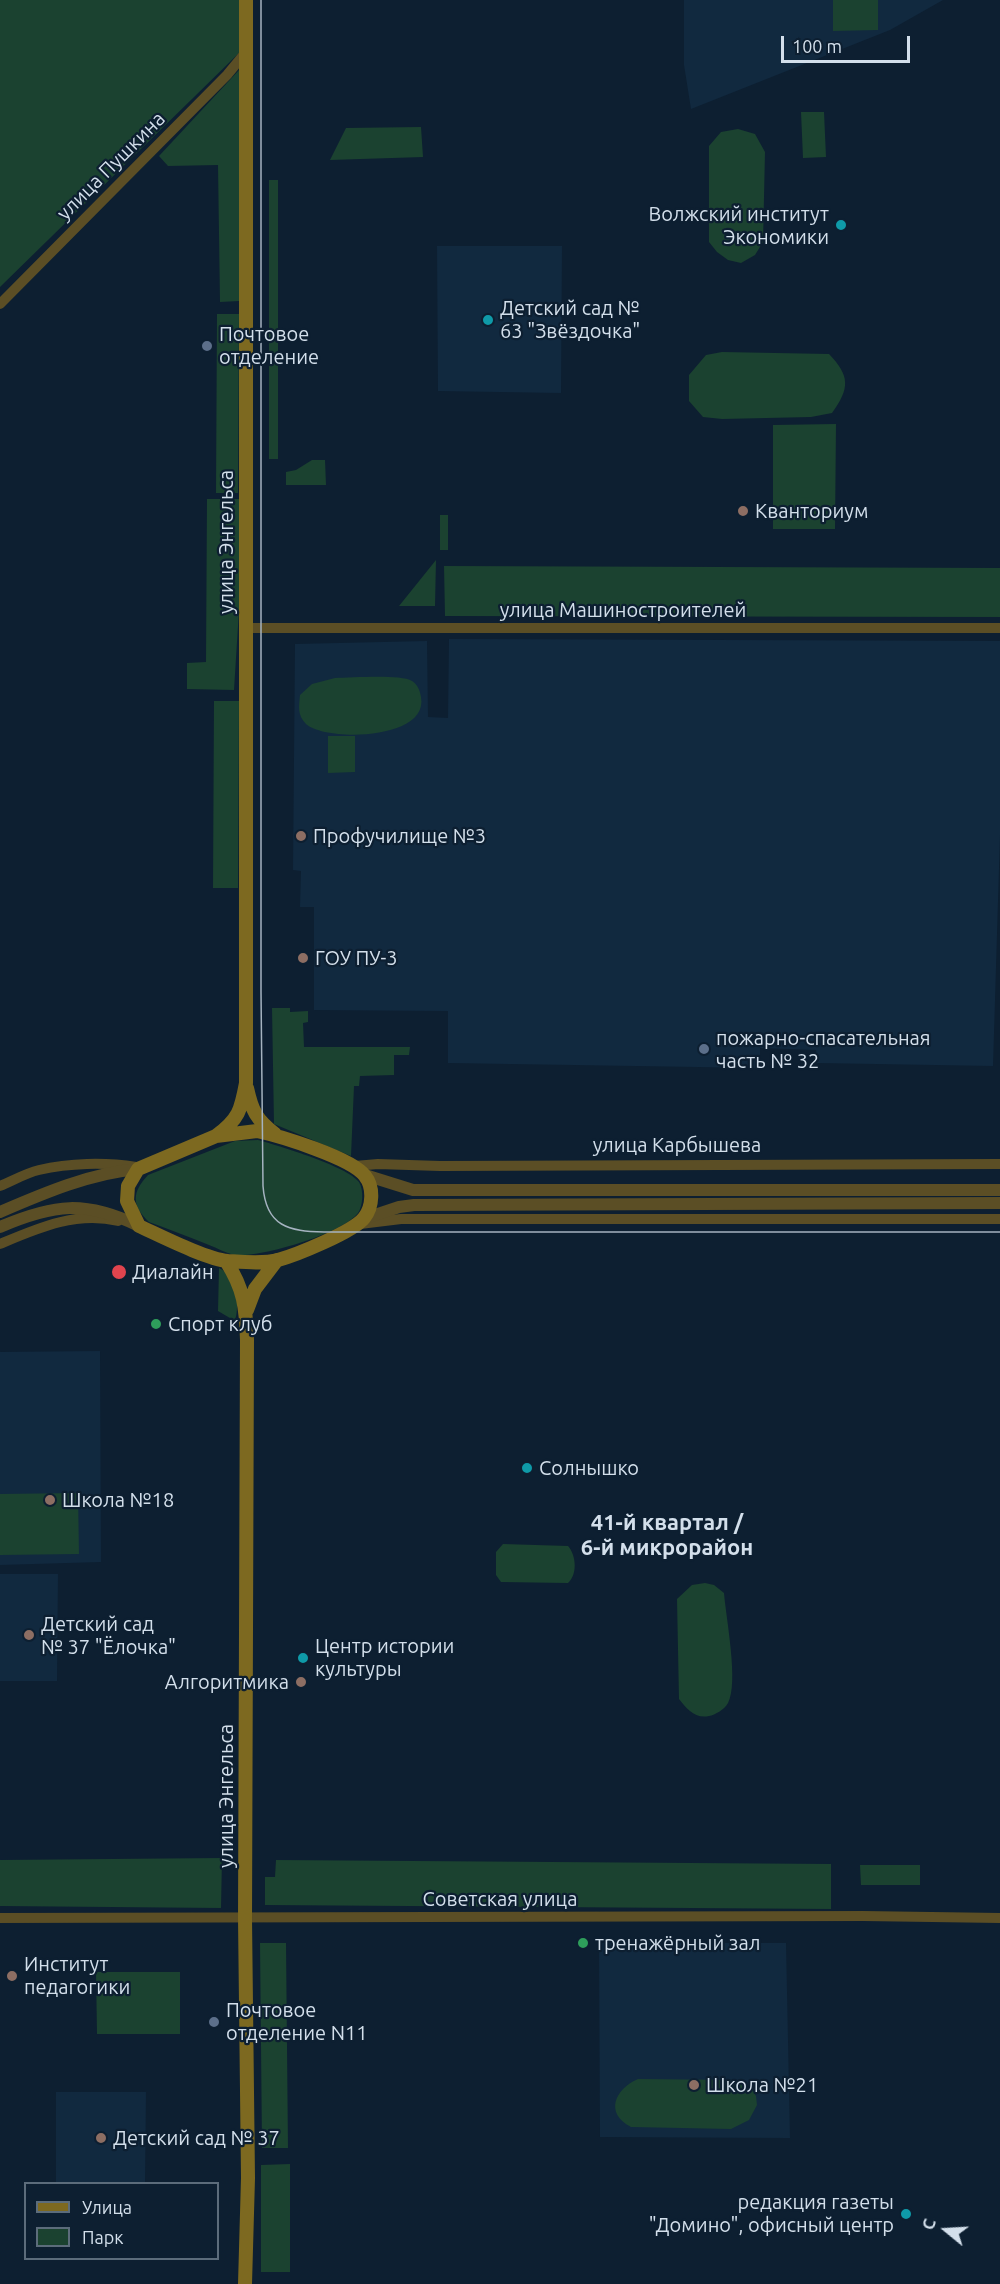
<!DOCTYPE html>
<html>
<head>
<meta charset="utf-8">
<style>
	body { margin:0 }
	#map { position:relative; width:1000px; height:2284px; overflow:hidden; background:#0d1f31; font-family:Ubuntu,sans-serif }
	canvas { display:block }
	.legend { position:absolute; left:24px; top:2182px; width:195px; height:78px; box-sizing:border-box; background:#0d1f31; border:2px solid #5c6c7b; margin:0; padding:8px 10px; list-style:none; font-size:18px; color:#d3dfeb }
	.legend li { display:flex; align-items:center; gap:12px; height:30px }
	.legend b { width:30px; border:2px solid #5c6c7b }
	.north { position:absolute; left:916px; top:2200px; width:60px; height:60px; -webkit-text-stroke:4px #0d1f31; paint-order:stroke; rotate:288deg; font-size:16px; font-weight:700; line-height:24px; text-align:center; color:#d3dfeb }
	.north::after { content:''; display:block; margin:auto; width:21px; height:27px; background:#d3dfeb; clip-path:polygon(50% 0,100% 100%,50% 72%,0 100%) }
	.scale { position:absolute; left:781px; top:36px; width:129px; height:27px; box-sizing:border-box; border:3px solid #d3dfeb; border-top:0; padding-left:8px; font-size:18px; line-height:21px; white-space:nowrap; color:#d3dfeb; -webkit-text-stroke:4px #0d1f31; paint-order:stroke }
</style>
</head>
<body>
<div id="map">
<canvas width="1000" height="2284"></canvas>
<ul class="legend">
<li><b style="height:8px;background:#7d6920"></b>Улица</li>
<li><b style="height:16px;background:#1b4230"></b>Парк</li>
</ul>
<div class="north">С</div>
<div class="scale">100 m</div>
</div>
<script>
const c = document.querySelector('canvas').getContext('2d');
c.lineJoin = 'round';
function fillPath(path, color) {
  c.fillStyle = color;
  c.fill(path, 'evenodd');
}
function strokePath(path, color, width, dash) {
  c.strokeStyle = color;
  c.lineWidth = width;
  c.lineCap = dash ? 'butt' : 'round';
  c.setLineDash(dash || []);
  c.stroke(path);
}
function label(font, color, halo, rows, align = 'center') {
  c.font = font + ' Ubuntu,sans-serif';
  c.lineWidth = 4.5;
  c.setLineDash([]);
  c.textBaseline = 'middle';
  c.strokeStyle = halo;
  c.fillStyle = color;
  for (const [text, x, y, turn = 0] of rows) {
    c.save();
    c.translate(x, y);
    c.rotate((+turn || 0) * Math.PI / 180);
    c.textAlign = isNaN(turn) ? turn : align;
    if (halo) c.strokeText(text, 0, 0);
    c.fillText(text, 0, 0);
    c.restore();
  }
}
fillPath(new Path2D(`
	M684 0H943L890 30 691 109 684 65Z
	M437 246H562L561 393 438 391Z
	M449 639 1000 641V835L993 1066 817 1063 816 1050 760 1048V1068L448 1063V1011L314 1010V907H300L301 871 293 870 295 644 427 641 428 717 448 718Z
	M100 1351 101 1562 0 1565V1352Z
	M0 1574H58L57 1681H0Z
	M599 1943H786L790 2138 600 2137Z
	M56 2092H146L145 2183H56Z`), '#11293f');
fillPath(new Path2D(`
	M0 0H239L240 52 0 287Z
	M833 0H878V30L833 31Z
	M240 69 239 301 220 302 218 165 168 166 159 156Z
	M801 112H824L826 157 803 158Z
	M421 127 423 157 330 160 346 128Z
	M738 129 755 134 765 152 763 242 755 255 741 263 728 260 717 252 709 242V146L721 132Z
	M269 180H278V459H269Z
	M217 314H239L238 493H216Z
	M722 352 829 354C850 376 850 388 832 413L811 417 722 419 703 417 689 401V375L706 355Z
	M836 424 835 529H773V425Z
	M312 460H325L326 485H286V472L296 470Z
	M207 499H239V610L234 690 187 689V663L206 662Z
	M440 515H448V550H440Z
	M436 560 435 606H399Z
	M444 566 1000 568V617L445 616Z
	M335 678C351 678 400 674 412 681 418 685 420 691 421 697 429 740 326 742 306 724 297 715 299 706 300 695L312 684Z
	M214 701H239L238 888H213Z
	M328 736H355V772L328 773Z
	M272 1008H290V1012L308 1011V1022L303 1023 304 1047H410L409 1055H394V1075L360 1076 359 1086H354L351 1156 274 1124Z
	M258 1140C279 1146 347 1166 359 1182 364 1190 363 1206 358 1213 342 1234 260 1258 234 1255 226 1253 217 1248 209 1245 189 1237 169 1229 149 1222 131 1205 132 1192 148 1175L235 1141Z
	M219 1268C237 1276 240 1305 235 1321L218 1311Z
	M78 1493 79 1554 0 1555V1494Z
	M503 1544 568 1546C576 1555 578 1574 568 1583L501 1582 496 1575V1552Z
	M705 1583 714 1585 724 1593C726 1618 739 1683 728 1703 725 1709 715 1715 709 1716 695 1719 687 1709 679 1699L677 1599 692 1585Z
	M222 1858 221 1908 0 1906V1860Z
	M276 1860 831 1864V1909L265 1905V1877H275Z
	M860 1865H920V1885H861Z
	M260 1943H286L288 2148H262Z
	M96 1972H180V2034H97Z
	M638 2079 733 2080 750 2086 756 2096 757 2105 749 2120 731 2129 631 2127C604 2113 615 2089 638 2079Z
	M290 2164V2272H261V2165Z`), '#1b4230');
strokePath(new Path2D(`
	M0 304 227 75 246 52
	M246 628H1000
	M355 1166 378 1164 440 1166 1000 1164
	M0 1186C12 1181 26 1173 39 1170 69 1163 105 1162 136 1167
	M360 1224 401 1219H1000
	M0 1244C38 1228 76 1211 118 1221
	M0 1918 863 1916 1000 1918`), '#5b4e25', 10);
strokePath(new Path2D(`
	M365 1175 413 1190H1000
	M0 1212C44 1193 91 1173 138 1169
	M363 1219 399 1207 414 1205 1000 1203
	M0 1227C54 1204 85 1200 139 1226`), '#5b4e25', 12);
strokePath(new Path2D(`
	M247 1088C252 1111 256 1119 275 1134
	M257 1131C280 1136 352 1158 365 1176 374 1187 373 1207 364 1218 353 1232 296 1255 278 1260 264 1264 243 1262 228 1261 206 1259 161 1236 139 1226L127 1201 128 1186 138 1169 216 1136Z
	M216 1136C239 1119 241 1110 246 1083V0
	M226 1261C244 1289 246 1307 247 1340L245 1918 248 2178 245 2284
	M247 1310 255 1289 277 1260`), '#7d6920', 14);
strokePath(new Path2D(`
	M261 0V992L263 1186C266 1227 289 1231 324 1232H1000`), '#a5b3c0', 1.5);
for (const [x, y, r, color] of [
	[841,225,6,"#0f9aa8"],
	[488,320,6,"#0f9aa8"],
	[207,346,6,"#5c6f8a"],
	[743,511,6,"#8d6e63"],
	[301,836,6,"#8d6e63"],
	[303,958,6,"#8d6e63"],
	[704,1049,6,"#5c6f8a"],
	[119,1272,8,"#e0444e"],
	[156,1324,6,"#2e9e5b"],
	[527,1468,6,"#0f9aa8"],
	[50,1500,6,"#8d6e63"],
	[29,1635,6,"#8d6e63"],
	[303,1658,6,"#0f9aa8"],
	[301,1682,6,"#8d6e63"],
	[583,1943,6,"#2e9e5b"],
	[12,1976,6,"#8d6e63"],
	[214,2022,6,"#5c6f8a"],
	[694,2085,6,"#8d6e63"],
	[101,2138,6,"#8d6e63"],
	[906,2214,6,"#0f9aa8"]
]) {
  const dot = new Path2D();
  dot.arc(x, y, r, 0, 2 * Math.PI);
  c.fillStyle = color;
  c.fill(dot);
  strokePath(dot, '#0d1f31', 2);
}
label('20px', '#d3dfeb', '#0d1f31', [
	["улица Пушкина",111,166,-45],
	["улица Энгельса",226,542,-90],
	["улица Машиностроителей",623,610],
	["улица Карбышева",677,1145],
	["улица Энгельса",226,1796,-90],
	["Советская улица",500,1899]
]);
label('20px', '#d3dfeb', '#0d1f31', [
	["Волжский институт",829,214,"right"],
	["Экономики",829,237,"right"],
	["Детский сад №",500,308],
	["63 \"Звёздочка\"",500,331],
	["Почтовое",219,334],
	["отделение",219,357],
	["Кванториум",755,511],
	["Профучилище №3",313,836],
	["ГОУ ПУ-3",315,958],
	["пожарно-спасательная",716,1038],
	["часть № 32",716,1061],
	["Диалайн",132,1272],
	["Спорт клуб",168,1324],
	["Солнышко",539,1468],
	["Школа №18",62,1500],
	["Детский сад",41,1624],
	["№ 37 \"Ёлочка\"",41,1647],
	["Центр истории",315,1646],
	["культуры",315,1669],
	["Алгоритмика",289,1682,"right"],
	["тренажёрный зал",595,1943],
	["Институт",24,1964],
	["педагогики",24,1987],
	["Почтовое",226,2010],
	["отделение N11",226,2033],
	["Школа №21",706,2085],
	["Детский сад № 37",113,2138],
	["редакция газеты",894,2202,"right"],
	["\"Домино\", офисный центр",894,2225,"right"]
], 'left');
label('bold 22px', '#d3dfeb', '#0d1f31', [
	["41-й квартал /",667,1523],
	["6-й микрорайон",667,1548]
]);
</script>
</body>
</html>
